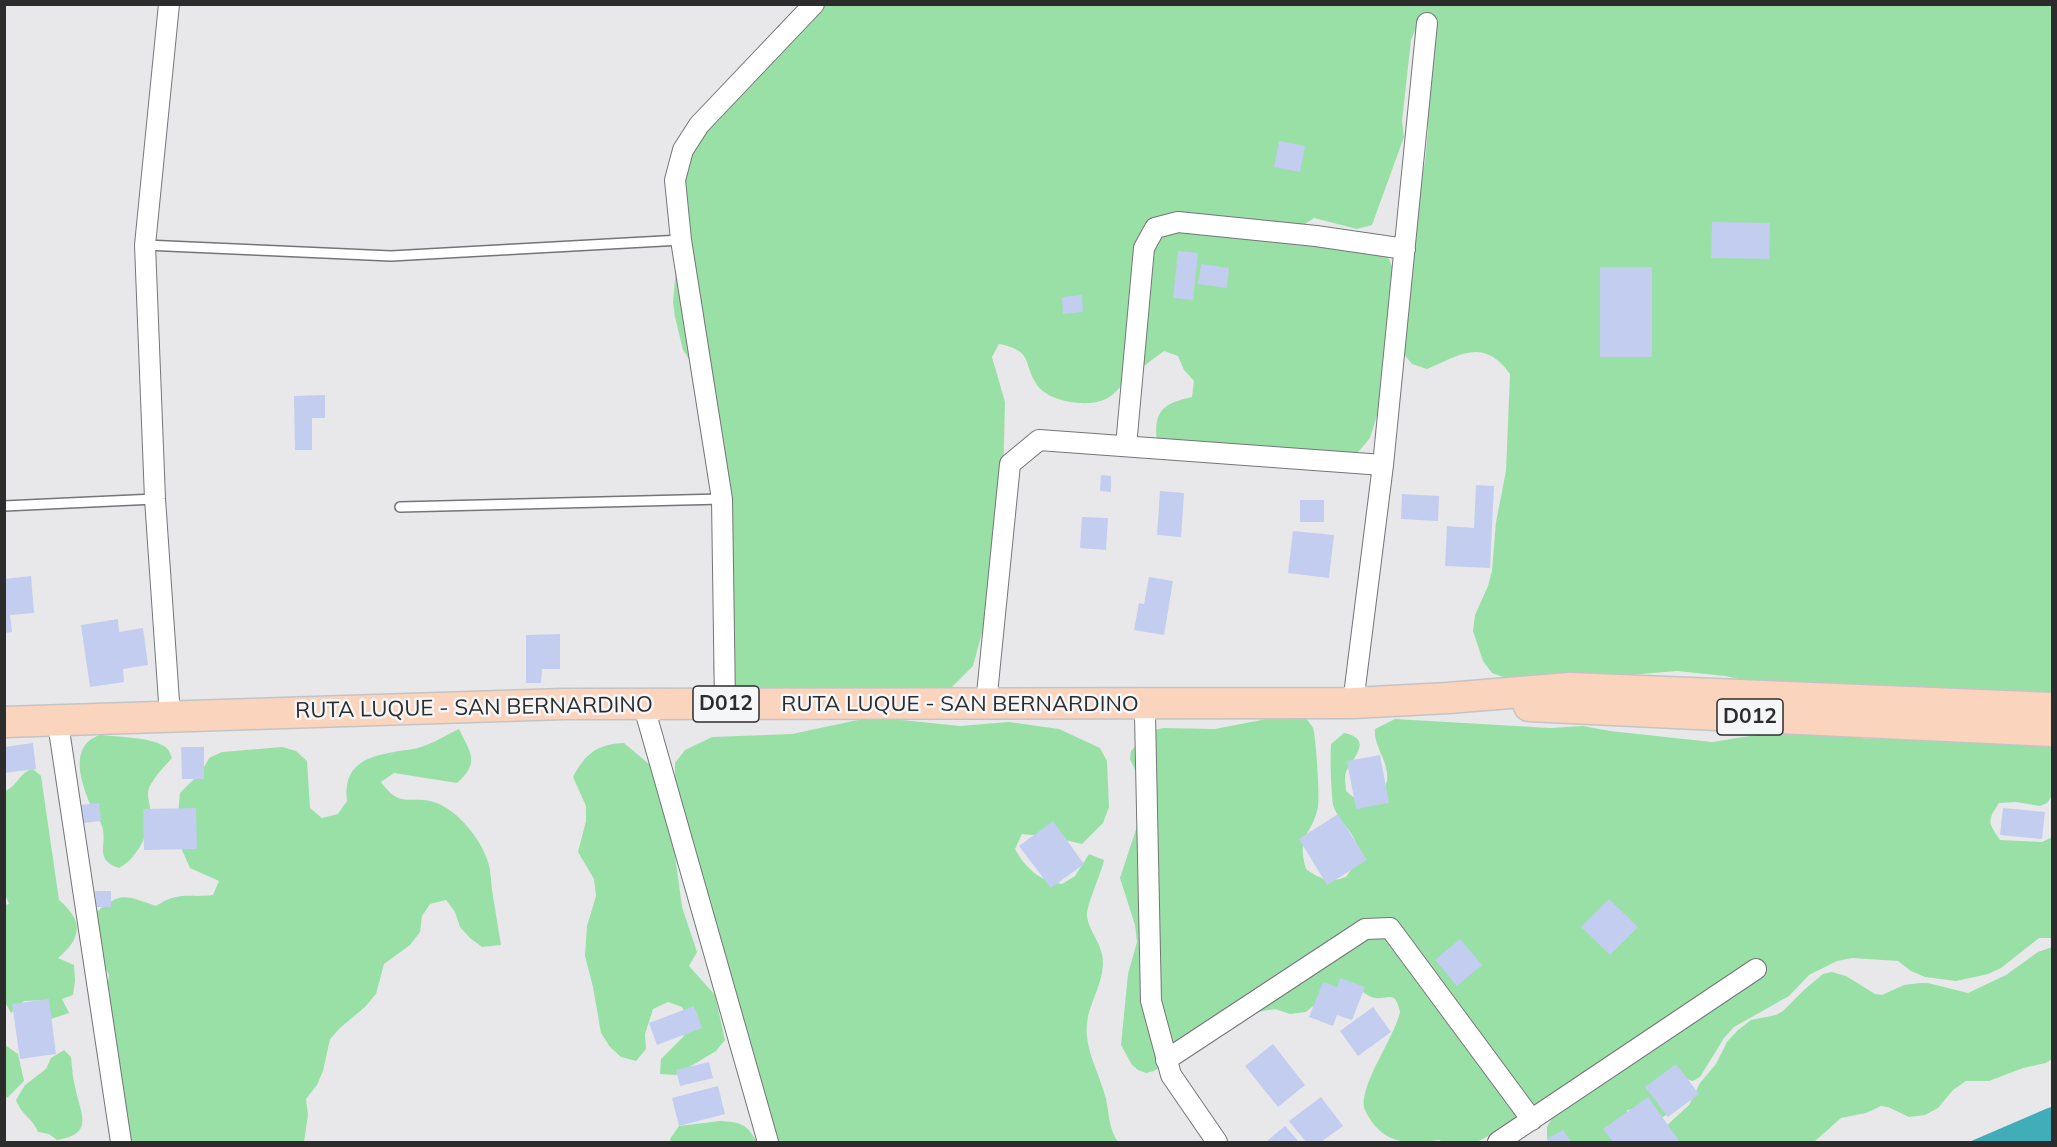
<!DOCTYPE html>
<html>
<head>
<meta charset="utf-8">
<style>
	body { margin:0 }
	#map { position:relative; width:2057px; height:1147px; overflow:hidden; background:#e8e8ea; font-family:Mulish,sans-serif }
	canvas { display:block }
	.frame { position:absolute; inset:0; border:6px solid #2c2c2d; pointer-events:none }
</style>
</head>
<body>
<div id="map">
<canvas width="2057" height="1147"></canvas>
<div class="frame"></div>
</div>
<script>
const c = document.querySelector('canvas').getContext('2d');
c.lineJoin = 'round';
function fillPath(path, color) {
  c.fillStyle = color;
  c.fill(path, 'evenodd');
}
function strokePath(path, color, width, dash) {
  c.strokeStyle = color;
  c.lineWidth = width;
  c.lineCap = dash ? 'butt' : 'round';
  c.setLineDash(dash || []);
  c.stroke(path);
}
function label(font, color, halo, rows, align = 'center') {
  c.font = font + ' Mulish,sans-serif';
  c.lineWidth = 5;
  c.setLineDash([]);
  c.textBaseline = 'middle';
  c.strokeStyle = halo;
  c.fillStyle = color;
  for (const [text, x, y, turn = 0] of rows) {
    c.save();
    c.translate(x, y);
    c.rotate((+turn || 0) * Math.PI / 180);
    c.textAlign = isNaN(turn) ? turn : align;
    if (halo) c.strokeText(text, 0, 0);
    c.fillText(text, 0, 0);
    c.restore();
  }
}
fillPath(new Path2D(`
	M821 5H2052V701L1757 683 1725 676 1677 671 1629 675 1506 678 1492 673 1483 661 1473 631 1475 615 1488 586 1492 571 1496 522 1506 471 1510 374C1483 337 1461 355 1427 369L1412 364 1402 352 1410 226 1425 162 1428 130 1430 32 1417 26 1411 40 1402 121 1404 137 1372 225 1357 229 1314 218 1302 226 1378 248 1389 259 1395 274 1379 409 1370 438 1359 451 1348 460 1157 440C1153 410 1165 403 1192 397L1194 381 1184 370 1178 356 1164 351C1151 360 1139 370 1127 380 1121 386 1114 395 1106 399 1088 408 1049 402 1037 385 1022 362 1034 351 999 344L992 357 1005 402 1003 483 989 607 973 666 952 687 937 692 774 699 715 685 713 668 714 653 729 581 708 389 683 350 675 317 673 302 678 249 679 198 697 135Z
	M1287 715 1305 717C1307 720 1311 724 1313 728 1316 735 1320 799 1318 807 1312 836 1296 834 1306 869 1320 879 1329 883 1346 877L1360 857C1356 831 1343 828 1334 808 1331 801 1330 753 1331 744L1344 733C1374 739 1353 758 1346 772 1344 777 1346 785 1346 791L1358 801 1381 794C1383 790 1386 785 1387 781 1390 763 1373 746 1375 729L1395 719 1550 728 1583 726 1610 731 1712 742 1763 734 1808 732 1869 739 1978 736 2052 725V796L2047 803 2040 806 2016 802 1999 803C1987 821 1988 822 2000 840L2042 842 2052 837V938H2039L2001 968 1988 974 1956 981 1925 977 1911 971 1898 961 1852 958 1837 961 1809 975 1789 996 1734 1027 1724 1038 1700 1077 1693 1081 1671 1075 1668 1114 1661 1118 1635 1109 1627 1110 1625 1132 1615 1142H1553L1547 1139V1127L1555 1113 1512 1123 1477 1142H1443L1439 1140C1417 1143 1395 1146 1378 1129 1373 1124 1368 1117 1365 1110 1357 1088 1395 1037 1400 1012 1395 989 1389 1000 1375 998 1369 997 1363 992 1358 988L1330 992 1306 1012 1290 1014 1275 1009 1244 1014 1215 1030 1154 1071 1146 1073 1138 1070 1132 1065 1121 1045 1128 974 1137 942 1135 925 1120 878 1144 805 1143 788 1130 759 1131 751 1147 732 1163 728 1215 729Z
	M872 717 960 726 1009 722 1059 729 1100 748 1107 761 1109 807 1103 823 1082 844 1052 837 1022 834 1015 849C1026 869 1040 881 1062 884L1075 876 1089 854 1104 860C1101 875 1086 905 1087 917 1090 934 1104 945 1103 965 1102 986 1089 1003 1087 1023 1084 1049 1100 1074 1106 1099 1110 1117 1108 1126 1118 1142H767L675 795V763L685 750 712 737 792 734Z
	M459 729C470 753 481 762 457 783L394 773 381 782C400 809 409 795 434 802 458 810 481 839 488 862 491 871 491 881 492 890 495 908 498 927 501 945L482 947 470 938 460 927 455 912 446 900 430 904 422 916 420 932 410 945 384 964 376 994 365 1007 340 1028 330 1039 323 1071 317 1085 306 1099 308 1115 304 1142H127L102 1020 109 975 88 933 90 917C121 893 119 893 156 906 179 891 189 898 213 895L219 881 190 868 178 841 177 826 180 793 202 771 209 758 222 752 282 747 296 751 307 761 310 808 322 818 338 814 347 801C343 767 363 757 394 752 402 750 413 750 421 747 434 743 446 735 459 729Z
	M100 735C118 737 149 737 164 746 169 749 170 753 172 758 164 767 154 777 149 788 146 797 151 804 150 812 150 832 137 859 119 868 95 860 106 847 103 830 102 822 95 815 92 808 82 785 67 746 100 735Z
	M624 743 650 765 667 810 671 825 682 907 697 952 689 966 715 995 725 1040 716 1051 676 1075 660 1074 661 1059 683 1037 690 1022 682 1007 668 1002 653 1009 645 1034 646 1049 636 1061 621 1057 610 1047 601 1033 593 987 585 956 587 926 596 896 594 879 578 852 586 821V806L573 777C585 754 597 744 624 743Z
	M33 769 41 776 59 900C84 921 82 938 58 958L74 965 75 981 73 995 62 999 69 1013 51 1019 46 1000 24 1001 11 1013 5 1002 4 905 9 904 4 892 5 791C18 786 19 772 33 769Z
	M2052 947V1059L2046 1063 2023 1068 1989 1081H1966L1953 1090 1938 1108 1925 1115 1909 1117 1888 1107 1881 1106 1866 1113 1841 1118 1814 1142H1653L1664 1128 1689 1105 1700 1083 1716 1064 1727 1042 1738 1030 1751 1020 1776 1015 1783 1011 1805 989 1823 974 1832 972 1846 976 1875 994 1882 995 1904 985 1920 983H1928L1968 993 2006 975 2038 952Z
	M5 1045 18 1054 24 1081 8 1097 5 1098Z
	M64 1050 71 1057C72 1068 73 1080 76 1091 82 1117 93 1134 57 1140L49 1134 38 1132C32 1117 22 1116 16 1100L25 1085 46 1069 51 1058Z
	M720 1121C741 1122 747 1124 757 1142H671L670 1139 679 1126Z`), '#99e0a7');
fillPath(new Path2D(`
	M2052 1107V1142H1969L2048 1108Z`), '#40adb9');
fillPath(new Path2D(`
	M1279 141 1305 146 1300 172 1274 167Z
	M1712 222 1770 223 1769 259 1711 258Z
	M1178 251 1198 253 1193 300 1173 298Z
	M1201 264 1229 268 1227 288 1198 284Z
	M1600 267H1652V357H1600Z
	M1082 295 1083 312 1063 314 1062 297Z
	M325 395V418H312V450H295L294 396Z
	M1101 475 1111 476V492L1100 491Z
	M1476 485 1494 486 1490 568 1445 566 1447 526 1474 528Z
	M1160 491 1184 493 1181 537 1157 535Z
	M1402 494 1439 496 1438 521 1401 519Z
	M1300 500H1324V522H1300Z
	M1082 517 1108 518 1106 550 1080 548Z
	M1293 531 1334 535 1329 578 1288 573Z
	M31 576 34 613 10 615 12 632 4 633V579Z
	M1149 577 1173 581 1164 635 1134 630 1139 603 1144 604Z
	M118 619 119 632 143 628 148 665 123 669 124 682 90 687 81 625Z
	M560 634V669H542L541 683H526V635Z
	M33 743 36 769 4 773V747Z
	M181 747H204V779H182Z
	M1380 755 1389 803 1356 809 1347 761Z
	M99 803 101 821 83 823 81 805Z
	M196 808 197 849 144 850 143 809Z
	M2003 808 2045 812 2042 839 2000 835Z
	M1338 814 1367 860 1327 885 1299 839Z
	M1053 821 1084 864 1051 888 1019 846Z
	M95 891H111V907H96Z
	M1609 899 1638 927 1610 955 1581 927Z
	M1460 939 1482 965 1457 986 1435 960Z
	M1340 978 1365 987 1352 1020 1337 1015 1333 1026 1309 1017 1323 982 1337 987Z
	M49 999 56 1054 20 1059 12 1004Z
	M694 1006 702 1028 657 1045 649 1023Z
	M1373 1007 1391 1032 1358 1056 1340 1031Z
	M1273 1044 1305 1085 1278 1107 1245 1066Z
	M709 1062 713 1078 680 1086 676 1070Z
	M1676 1064 1699 1094 1668 1117 1645 1087Z
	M718 1086 725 1114 679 1126 672 1098Z
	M1321 1097 1343 1126 1321 1142H1306L1289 1121Z
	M1648 1097 1680 1142H1613L1603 1129Z
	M1285 1126 1299 1142H1268L1267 1141Z
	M1563 1130 1571 1142H1549L1547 1139Z`), '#c3cdef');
const service = new Path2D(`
	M145 245 391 256 681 240
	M4 506 155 499
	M400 507 722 499`);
const minor = new Path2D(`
	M169 4 145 245 155 499 170 716
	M1126 446 1144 248 1155 228 1178 222 1316 236 1405 249
	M1151 703 1145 715 1151 1001 1171 1075 1217 1142
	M1353 703 1383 465 1427 23
	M725 704 722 499 681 240 675 180 683 150 699 125 814 4
	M986 704 1010 464 1039 440 1383 465
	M666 706 646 714 768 1142
	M54 720 59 730 121 1142
	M1166 1060 1365 929 1390 928 1532 1120
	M1498 1142 1756 969`);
const primary = new Path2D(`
	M1529 706 2052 731
	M4 722 564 704 1353 703 1448 698 1570 688 2052 708`);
strokePath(service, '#747577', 12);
strokePath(minor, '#747577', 22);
strokePath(primary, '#c4c4c4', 33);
strokePath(service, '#fff', 9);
strokePath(minor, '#fff', 20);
strokePath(primary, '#fbd4be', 30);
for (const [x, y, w] of [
	[726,704,66],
	[1750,717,66]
]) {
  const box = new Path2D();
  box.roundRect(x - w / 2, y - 18, w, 36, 4.5);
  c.fillStyle = '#f5f6f8';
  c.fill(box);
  strokePath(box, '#2c2c2d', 1.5);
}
label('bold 21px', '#2c2c2d', null, [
	["D012",726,704],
	["D012",1750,717]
]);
label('22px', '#2c2c2d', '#f5f6f8', [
	["RUTA LUQUE - SAN BERNARDINO",960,704],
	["RUTA LUQUE - SAN BERNARDINO",474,708,-1]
]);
</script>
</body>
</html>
